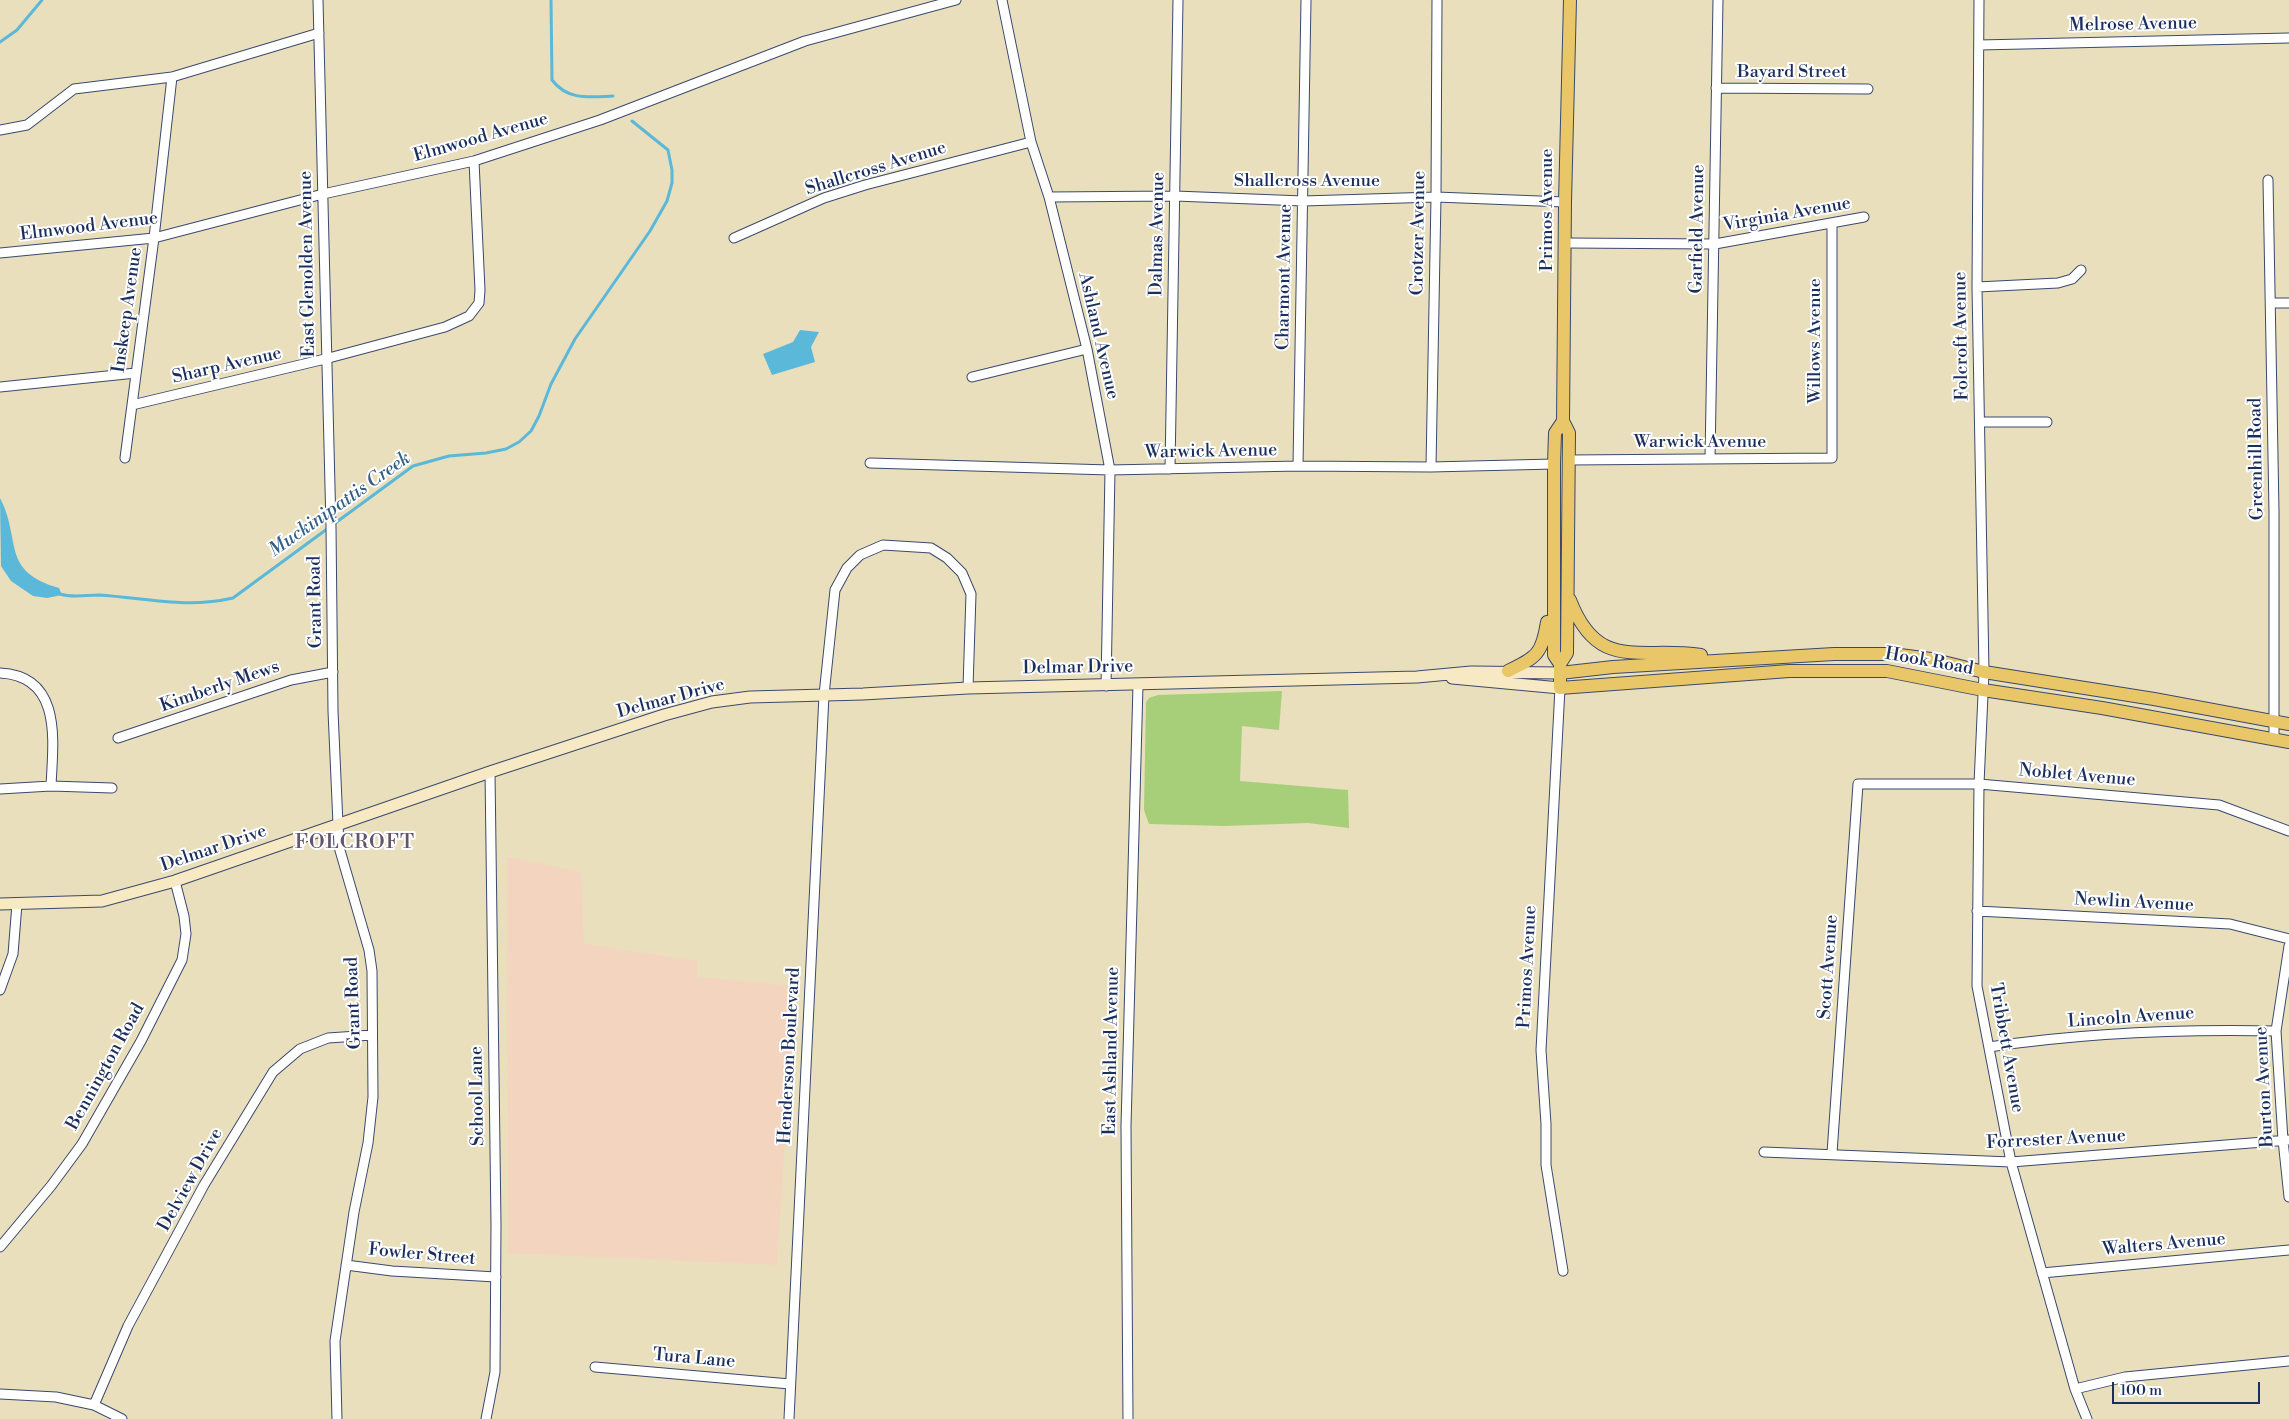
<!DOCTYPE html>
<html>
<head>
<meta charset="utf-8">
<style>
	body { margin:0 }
	#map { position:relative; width:2289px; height:1419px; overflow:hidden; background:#e9dfbc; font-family:"Libre Bodoni",serif }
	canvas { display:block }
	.scale { position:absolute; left:2112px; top:1382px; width:148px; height:22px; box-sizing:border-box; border:2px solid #1b2f5e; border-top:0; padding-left:6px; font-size:15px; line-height:18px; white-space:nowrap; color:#1b2f5e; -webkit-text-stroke:4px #fff; paint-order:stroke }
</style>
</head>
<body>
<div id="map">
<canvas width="2289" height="1419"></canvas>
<div class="scale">100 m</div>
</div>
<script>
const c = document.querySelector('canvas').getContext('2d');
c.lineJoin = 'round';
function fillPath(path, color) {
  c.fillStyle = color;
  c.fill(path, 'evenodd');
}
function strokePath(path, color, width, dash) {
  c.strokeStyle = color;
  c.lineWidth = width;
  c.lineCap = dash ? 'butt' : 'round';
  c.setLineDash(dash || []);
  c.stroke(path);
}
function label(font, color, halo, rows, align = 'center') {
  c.font = font + ' "Libre Bodoni",serif';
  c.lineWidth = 4;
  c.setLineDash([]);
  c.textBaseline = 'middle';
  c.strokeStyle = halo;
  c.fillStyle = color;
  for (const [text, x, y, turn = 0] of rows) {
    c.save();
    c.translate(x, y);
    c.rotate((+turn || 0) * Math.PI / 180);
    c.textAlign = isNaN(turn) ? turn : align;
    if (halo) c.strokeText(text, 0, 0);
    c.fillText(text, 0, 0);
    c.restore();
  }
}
fillPath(new Path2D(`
	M507 857 581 872 584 944 697 961V977L795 986 777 1265 508 1253Z`), '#f3d4bf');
fillPath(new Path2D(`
	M1282 691 1279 730 1242 726 1240 781 1348 790 1349 828 1308 823 1224 826 1149 824 1144 810 1146 702 1149 698 1158 695Z`), '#a7ce79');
fillPath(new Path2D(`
	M800 330 819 332 811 347 815 362 772 375 763 354 793 342Z
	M0 498C22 540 0 571 59 588L62 595 47 598 33 596 11 581 1 566Z`), '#5bb8d9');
strokePath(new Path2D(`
	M551 0 552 80C568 101 590 97 613 96
	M0 42 17 30 42 0
	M60 594C72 598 86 595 99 595 147 598 185 609 233 598L413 466 449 456 486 453 506 449 519 442 531 431 539 416 551 384 575 339 650 231 667 201 672 183V170L668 150 632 121`), '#5bb8d9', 3);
const street = new Path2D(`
	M318 0 331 527 333 711 339 847 369 950 372 971 373 1097 368 1143 354 1212 335 1341 337 1419
	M1002 0 1031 142 1049 197 1087 349 1110 470 1106 686
	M1979 0 1977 287 1984 672 1979 784 1977 986 2011 1162 2075 1389 2087 1419
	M1979 45 2289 38
	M1716 88 1868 89
	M0 130 27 125 74 89 172 77 319 33
	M2268 180 2274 512V739
	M1049 197 1175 196 1303 201 1436 197 1565 202
	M734 238 824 198 865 185 1031 142
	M1566 243 1715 244 1864 217
	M0 253 154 238 323 194 474 161 600 120 805 41 956 0
	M1977 287 2058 283 2072 279 2081 270
	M2271 303H2289
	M972 377 1087 349
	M0 387 136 373
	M132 405 325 359 445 327 469 316 479 303 480 290 474 161
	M1980 422H2047
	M125 458 154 238 172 77
	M1710 459 1718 0
	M1569 460 1832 458V224
	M870 463 1110 470 1298 466 1431 467 1554 464
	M1298 466 1306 0
	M1431 467 1436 197 1437 0
	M1170 469 1178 0
	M0 673C63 676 53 742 51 786
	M1560 688 1541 1050 1546 1124V1165L1563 1271
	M118 738 291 680 333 672
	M0 789 51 786 112 788
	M1977 911 2230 924 2289 939
	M2289 946 2276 1031 2283 1140 2289 1197
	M0 990 13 954 17 904
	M1989 1047C2083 1033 2180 1029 2276 1031
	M1764 1152 2011 1162 2289 1140
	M1832 1153 1858 784H1979L2219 805 2289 831
	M0 1247 51 1186 82 1144 141 1041 182 960 186 934 184 916 175 881
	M346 1265 392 1271 496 1277
	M2042 1273 2289 1250
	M595 1367 790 1384
	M2075 1389 2125 1377 2289 1361
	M0 1394 56 1397 94 1405 122 1419
	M94 1405 128 1326 204 1185 273 1072 300 1049 328 1038 372 1035
	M486 1419 495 1372 496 1224 490 772
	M789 1419 824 695 835 590 847 568 860 555 883 545 931 548 947 558 962 573 971 594 968 688
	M1128 1419 1126 1126 1138 685`);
const secondary = new Path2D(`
	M1452 678 1560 688
	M0 904 102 901 175 881 490 772 664 715 712 702 750 697 863 694 968 688 1417 677 1471 672 1560 673`);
const primary = new Path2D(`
	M1563 421 1555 433 1554 464V655L1560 664V688L1789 671H1887L1983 690 2102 708 2289 742
	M1570 600C1598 673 1640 646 1701 655
	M1560 664 1567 653 1569 433 1563 421 1565 202 1570 0
	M1508 671C1537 657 1542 654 1547 622
	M1560 673 1613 667 1834 654H1892L1931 659 1984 672 2154 699 2289 724`);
strokePath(street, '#3a496c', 11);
strokePath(secondary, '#3a496c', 13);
strokePath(primary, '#3a496c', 14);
strokePath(street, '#fff', 9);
strokePath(secondary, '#f6e9c3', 11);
strokePath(primary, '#e9c769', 12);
label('18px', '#1b2f5e', '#fff', [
	["Melrose Avenue",2133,25,-1],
	["Bayard Street",1792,73],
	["Elmwood Avenue",481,138,-16],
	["Shallcross Avenue",876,169,-17],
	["Shallcross Avenue",1307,182],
	["Primos Avenue",1548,210,-90],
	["Virginia Avenue",1787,215,-10],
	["Elmwood Avenue",89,227,-7],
	["Garfield Avenue",1698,229,-89],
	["Crotzer Avenue",1419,233,-89],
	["Dalmas Avenue",1158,234,-89],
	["East Glenolden Avenue",308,264,-91],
	["Charmont Avenue",1285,277,-89],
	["Inskeep Avenue",128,310,-82],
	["Ashland Avenue",1098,336,77],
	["Folcroft Avenue",1962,336,-91],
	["Willows Avenue",1816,341,-90],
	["Sharp Avenue",227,366,-13],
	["Warwick Avenue",1700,443],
	["Warwick Avenue",1211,452,-1],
	["Greenhill Road",2257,459,-91],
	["Grant Road",316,602,-91],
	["Hook Road",1929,662,10],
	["Delmar Drive",1078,668,-1],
	["Kimberly Mews",220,687,-19],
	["Delmar Drive",671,699,-15],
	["Noblet Avenue",2077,776,5],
	["Delmar Drive",214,849,-19],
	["Newlin Avenue",2134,903,3],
	["Primos Avenue",1528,967,-87],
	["Scott Avenue",1829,967,-86],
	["Grant Road",354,1003,-92],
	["Lincoln Avenue",2131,1018,-4],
	["Tribbett Avenue",2006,1048,80],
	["East Ashland Avenue",1112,1051,-89],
	["Henderson Boulevard",790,1056,-87],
	["Bennington Road",106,1067,-61],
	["Burton Avenue",2265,1087,-93],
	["School Lane",478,1096,-91],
	["Forrester Avenue",2056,1140,-3],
	["Delview Drive",191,1180,-61],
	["Walters Avenue",2164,1245,-5],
	["Fowler Street",422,1255,5],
	["Tura Lane",694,1359,5]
]);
label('italic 19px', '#315f89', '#fff', [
	["Muckinipattis Creek",340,505,-35]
]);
c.letterSpacing = '1px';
label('20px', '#62556d', '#fff', [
	["FOLCROFT",355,843]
]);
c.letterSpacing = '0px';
</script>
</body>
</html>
